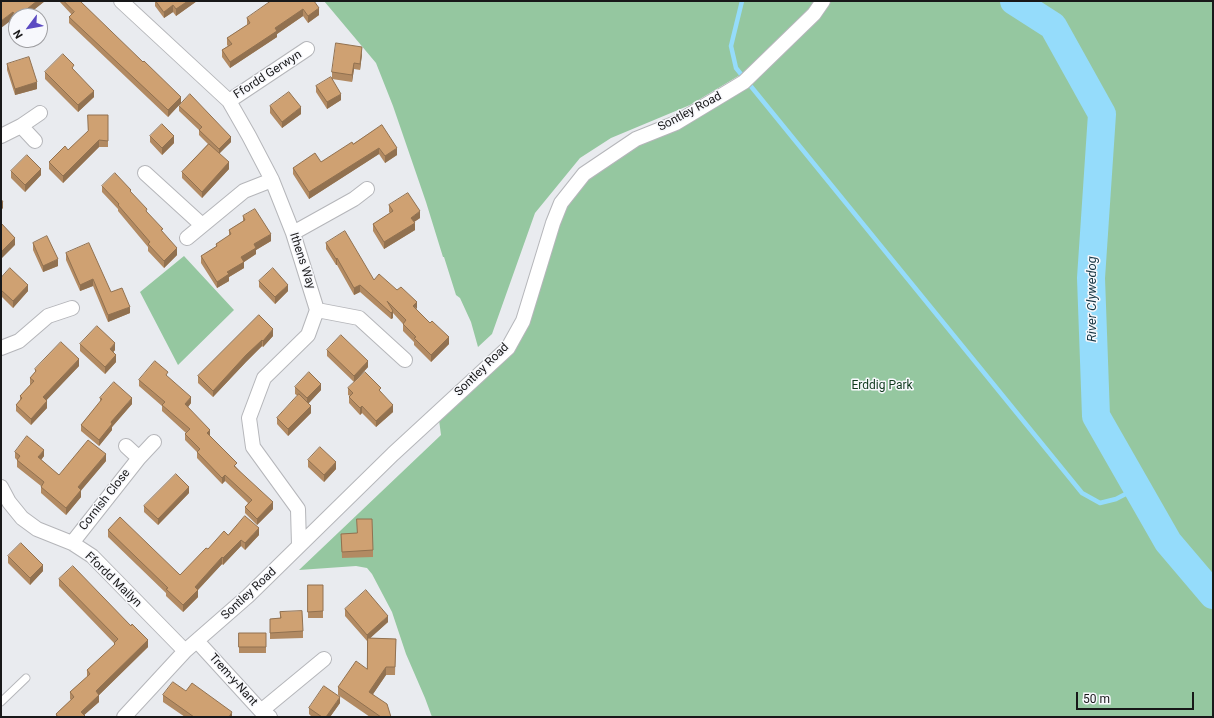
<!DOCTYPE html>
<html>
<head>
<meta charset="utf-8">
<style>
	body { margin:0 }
	#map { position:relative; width:1214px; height:718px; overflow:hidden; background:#e9ebef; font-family:Roboto,sans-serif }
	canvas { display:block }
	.frame { position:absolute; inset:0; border:2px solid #181819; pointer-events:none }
	.north { position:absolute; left:8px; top:8px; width:40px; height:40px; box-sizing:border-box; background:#f7f8fc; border:1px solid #9e9ea1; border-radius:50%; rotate:238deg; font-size:11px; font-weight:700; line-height:16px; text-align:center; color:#181819 }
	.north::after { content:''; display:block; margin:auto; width:14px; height:18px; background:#5b4ac2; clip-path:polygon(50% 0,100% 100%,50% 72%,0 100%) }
	.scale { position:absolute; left:1076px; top:692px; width:118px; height:18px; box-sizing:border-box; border:2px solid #181819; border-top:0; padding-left:5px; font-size:12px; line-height:14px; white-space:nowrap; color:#181819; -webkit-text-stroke:3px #f7f8fc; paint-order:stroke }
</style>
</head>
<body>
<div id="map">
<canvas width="1214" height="718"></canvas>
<div class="frame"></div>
<div class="north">N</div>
<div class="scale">50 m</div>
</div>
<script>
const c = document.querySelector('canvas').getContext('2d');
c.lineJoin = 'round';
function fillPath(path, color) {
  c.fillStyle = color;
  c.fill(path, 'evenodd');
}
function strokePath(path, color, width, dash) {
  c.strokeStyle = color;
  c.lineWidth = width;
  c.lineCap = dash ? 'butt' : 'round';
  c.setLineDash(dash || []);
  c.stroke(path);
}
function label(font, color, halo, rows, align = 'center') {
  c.font = font + ' Roboto,sans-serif';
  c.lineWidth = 3;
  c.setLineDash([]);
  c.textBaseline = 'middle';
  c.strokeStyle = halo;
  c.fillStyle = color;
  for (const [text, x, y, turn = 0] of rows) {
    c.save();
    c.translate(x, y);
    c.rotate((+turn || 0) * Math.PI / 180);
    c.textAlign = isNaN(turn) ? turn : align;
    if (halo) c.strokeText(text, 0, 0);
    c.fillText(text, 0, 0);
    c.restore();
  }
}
fillPath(new Path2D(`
	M324 1H817L750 69 690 105 611 138 580 158 535 213 492 334 478 347 471 322 460 298 456 295 444 257H443L426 202 393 106 376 63Z
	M823 1H1213V717H432L425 698 406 654 392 612 372 574 367 568 356 566 299 570 441 435 438 412 508 348 553 223 584 174 744 82Z
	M184 256 234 310 178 365 140 292Z`), '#95c7a0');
strokePath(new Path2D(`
	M742 1 731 46 736 68 1082 493 1100 503 1116 499 1137 488`), '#95dcfb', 4.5);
strokePath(new Path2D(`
	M1014 1 1053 26 1102 114 1091 278 1096 416 1168 542 1213 595`), '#95dcfb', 28);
const service = new Path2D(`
	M1 702 26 678`);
const minor = new Path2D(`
	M121 1 229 101 249 136 272 180 293 233 317 310 308 335 264 378 249 418 253 447 298 509 299 545
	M229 101 307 49
	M1 136 21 126
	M35 141 21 126 40 113
	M145 173 202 225
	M293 233 354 199 367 189
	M187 238 244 191 272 180
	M317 310 359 318 405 360
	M1 348 19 341 48 316 72 308
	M126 446 139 458
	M1 487 9 502 22 518 37 529 72 543 92 556 185 651
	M72 543 139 458 154 442
	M197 641 261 711 270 717
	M261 711 324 659
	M124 717 185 651 248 596 393 454 508 348 523 321 553 223 561 203 584 174 636 139 676 123 744 82 814 14 823 1`);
strokePath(service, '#b5b6ba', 9);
strokePath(minor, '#b5b6ba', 16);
strokePath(service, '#fff', 7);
strokePath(minor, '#fff', 14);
fillPath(new Path2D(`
	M1 1H45L26 16H16V23Z
	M59 1H80L181 103 168 117 69 23V17L72 15Z
	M155 1H197L176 16 173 12 164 18 155 6Z
	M314 1 319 15 308 23 303 16 277 34V37L230 68 222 57V50L228 46 227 45V38L247 25V18Z
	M362 54 360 70 354 69 352 82 332 79V72Z
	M7 64 37 89 15 95 7 70Z
	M74 70 94 97 78 112 45 79V72Z
	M316 86 341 100 327 109 316 92Z
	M179 106 231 142 219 153 229 169 202 198 182 178V172L208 144 199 135V130L179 111Z
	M270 106 301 114 282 128 270 113Z
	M108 115V147H99L63 183 49 169V162L68 150Z
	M382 125 397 155 385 163 379 154 309 199 293 174V168L321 162 353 144Z
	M150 136 174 143 162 155 150 142Z
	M11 171 41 175 25 192 11 178Z
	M102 186 131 193 163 233 177 255 164 268 148 251V247L118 211V209L102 192Z
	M389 205 420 218 414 222 415 230 384 249 373 231V224L390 213 389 212Z
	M243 216 271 241 256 250V254L244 262V268L229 277V281L217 288 201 263V256L216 247V244L229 236V230L243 221Z
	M33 243 58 266 43 272 33 250Z
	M326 243 374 280 416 309 449 344 431 362 414 345V342L403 331V324L393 313V318L391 319 360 292 354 295 337 265H336L326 249Z
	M66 253 130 313 108 322 93 286 80 291 66 260Z
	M1 278 28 291 13 308 1 296Z
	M259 281 288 291 275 304 259 287Z
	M259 315 273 336 263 347 262 346 246 362 213 397 198 383V376Z
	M80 344 115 350 113 352 116 362 105 374 80 351Z
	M327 350 368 367 354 382 327 356Z
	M79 366 46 400 47 408 31 425 16 411V405L20 400V396L30 385V378L35 372V369Z
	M168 377 191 403 188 407 210 436 237 468 273 509 257 525 245 513V507L248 503 225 481 222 484 197 458V452L185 440V434L186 433 162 411V406L139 386V380Z
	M295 387 321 390 308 404 311 413 288 436 277 424V418L298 396 295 394Z
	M348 388 381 392 393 412 376 427 362 413 360 415 349 403V397L350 396 348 395Z
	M100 398 132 404 112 427V430L99 446 81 431V425L100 402Z
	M15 452 44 456 41 460 59 475 106 461 81 490V497L66 515 41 493V486L17 467V460L15 458Z
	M308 460 336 469 324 482 308 467Z
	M189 493 158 525 144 512V506Z
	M357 519 373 550V557L342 558 341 534 357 533Z
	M108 530 180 575 208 549 228 535H259L245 550 241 546 223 565 222 564 198 590V597L183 612 166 596V593L108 537Z
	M8 556 43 571 30 585 8 563Z
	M59 579 148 647 99 695V702L84 715 85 717H56V714L71 700 70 699V692L87 677V670L114 646V643L59 586Z
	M308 585H323V618H308Z
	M345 609 388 622 370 638 396 639 395 675H386L373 694 391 717H370L338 695V687L367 669V641L345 616Z
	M280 612 303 631V638L270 639V619L280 618Z
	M239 633H266V653H239Z
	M186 691 232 717H185L163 702V695Z
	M340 703 330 717H312L309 714V708Z`), '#b28a62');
fillPath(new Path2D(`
	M37 1H45L26 16H18Z
	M188 1H197L176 16V9Z
	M173 5V12L164 18V12Z
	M319 8V15L308 23V16Z
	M303 9V16L277 34V37L230 68V62L275 28Z
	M13 12V19L1 28V21Z
	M362 47V54L360 70V64Z
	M354 63V69L352 82V75Z
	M37 82V89L15 95V89Z
	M94 91V97L78 112V105Z
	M341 94V100L327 109V102Z
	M181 97V103L168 117V110Z
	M301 107V114L282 128V122Z
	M174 136V143L162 155V148Z
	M231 137V142L219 154V149Z
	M99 140V147L63 183V176Z
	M379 148V154L309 199V192Z
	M397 148V155L385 163V156Z
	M229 162V169L202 198V192Z
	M41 169V175L25 192V185Z
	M3 202V208L1 211V204Z
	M420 211V218L411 224V218Z
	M415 223V230L384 249V242Z
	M271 234V241L256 250V254L244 262V268L229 277V281L217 288V282L254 244Z
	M15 238V245L1 259V252Z
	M177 248V255L164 268V261Z
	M337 258V265H336V259Z
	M58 259V266L43 272V266Z
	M93 279V286L80 291V285Z
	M28 285V291L13 308V301Z
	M288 285V291L275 304V297Z
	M360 285V292L354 295V288Z
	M417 302V309L413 306Z
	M130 307V313L108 322V315Z
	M393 311V318L391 319V313Z
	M273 329V336L263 347V341Z
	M449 337V344L431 362V355Z
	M262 340V346L246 362 213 397V391L246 355Z
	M115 343V350L110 356V349Z
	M116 355V362L105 374V367Z
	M79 359V366L43 404V397Z
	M368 361V367L354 382V376Z
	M321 384V390L307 405V398Z
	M191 397V403L185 411V404Z
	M132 398V404L112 427V430L99 446V440L111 422Z
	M47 401V408L31 425V419Z
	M393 405V412L376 427V421Z
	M311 406V413L288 436V429Z
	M362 406V413L360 415V408Z
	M210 430V436L207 433Z
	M44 450V456L38 464V457Z
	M106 454V461L79 493 81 490V497L66 515V508L78 487Z
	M336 462V469L324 482V475Z
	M225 475V481L222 484V478Z
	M189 487V493L158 525V519Z
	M273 502V509L257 525V519Z
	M259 528V535L245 550V543Z
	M241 540V546L223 565V558Z
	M222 557V564L195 593V587Z
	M43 565V571L30 585V578Z
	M198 590V597L183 612V605Z
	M388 616V622L367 641V635Z
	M148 640V647L96 698V691Z
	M386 667V675L369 700V692Z
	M99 695V702L82 717 81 712Z
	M340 697V703L330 717H326Z
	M232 712V717H229Z`), '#917150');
const building = new Path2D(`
	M1 1H37L18 16H16L13 12 1 21Z
	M64 1H80L143 62 144 61 181 97 168 110 69 17 74 12Z
	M156 1H188L176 9 173 5 164 12Z
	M271 1H314L319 8 308 16 303 9 275 28 277 31 230 62 222 50 232 44 227 38 250 23 247 18Z
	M336 43 362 47 360 64 354 63 352 75 332 72Z
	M63 54 74 65 72 68 94 91 78 105 45 72Z
	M29 57 37 82 15 89 7 64Z
	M331 77 341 94 327 102 316 86Z
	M289 92 301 107 282 122 270 106Z
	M190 94 231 137 219 149 199 130 202 127 179 106Z
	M88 115H108V141L99 140 63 176 49 162 65 146 68 150 88 131Z
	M162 124 174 136 162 148 150 136Z
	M382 125 397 148 385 156 379 148 309 192 293 168 315 153 321 162 352 142 353 144Z
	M209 144 229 162 202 192 182 172Z
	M27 155 41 169 25 185 11 171Z
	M115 173 131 190 130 191 147 209 146 211 163 229 161 230 177 248 164 261 148 244 150 242 118 205 119 204 102 186Z
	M408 193 420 211 411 218 415 223 384 242 373 224 393 211 389 205Z
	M1 199 3 202 1 204Z
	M255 209 271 234 254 244 256 248 241 257 244 262 227 272 229 274 217 282 201 256 217 246 216 244 231 234 229 230 245 220 243 216Z
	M1 223 15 238 1 252Z
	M345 231 374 280 379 274 397 290 401 287 417 302 413 306 430 323 432 321 449 337 431 355 414 338 416 337 403 324 406 320 387 301 393 311 391 313 360 285 354 288 337 258 336 259 326 243Z
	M47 236 58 259 43 266 33 243Z
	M89 243 111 292 122 288 130 307 108 315 93 279 80 285 66 253Z
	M10 268 28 285 13 301 1 290V278Z
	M273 268 288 285 275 297 259 281Z
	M259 315 273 329 263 341 262 340 246 355 213 391 198 376Z
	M97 326 115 343 110 349 116 355 105 367 80 344Z
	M341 335 368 361 354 376 327 350Z
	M61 342 79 359 43 397 47 401 31 419 16 405 22 398 20 396 34 381 30 378 36 371 35 369Z
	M155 361 168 372 166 375 191 397 185 404 210 430 207 433 237 463 234 466 273 502 257 519 245 507 252 500 225 475 222 478 197 452 200 449 185 434 190 429 162 405 165 402 139 380Z
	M309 372 321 384 307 398 295 387Z
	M365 372 381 388 379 390 393 405 376 421 362 406 360 408 349 397 353 393 348 388Z
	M114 382 132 398 111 422 112 424 99 440 81 425 102 399 100 398Z
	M299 394 311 406 288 429 277 418Z
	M27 436 44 450 38 457 59 475 88 440 106 454 78 487 81 490 66 508 41 487 44 482 17 460 20 456 15 452Z
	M320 447 336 462 324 475 308 460Z
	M176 474 189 487 158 519 144 506Z
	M245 516 259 528 245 543 241 540 223 558 222 557 195 587 198 590 183 605 166 589 168 588 108 530 120 517 180 575 206 548 208 549 224 531 228 535Z
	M357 519H372L373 550 342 552 341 534 357 533Z
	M21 543 43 565 30 578 8 556Z
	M73 566 131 626 132 624 148 640 96 691 99 695 81 712 85 716V717H58L56 714 74 697 70 692 90 674 87 670 115 644 114 643 118 639 59 579Z
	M308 585H323V611L308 612Z
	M366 590 388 616 367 635 345 609Z
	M302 611 303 631 270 633V619L281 618 280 612Z
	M239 633H266V647H239Z
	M368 638 396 639 395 667H386L369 692 387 704 391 717H381L338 687 356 661 367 669Z
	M173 682 186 691 192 683 232 712 229 717H194L163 695Z
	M324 686 340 697 326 717H322L309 708Z`);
fillPath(building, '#cfa172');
strokePath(building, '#917150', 1);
label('12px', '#181819', '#f7f8fc', [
	["Ffordd Gerwyn",268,75,-33],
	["Sontley Road",690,112,-28],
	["Ithens Way",302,261,72],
	["Sontley Road",482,370,-44],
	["Cornish Close",105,500,-52],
	["Ffordd Mailyn",113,580,44],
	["Sontley Road",249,594,-43],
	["Trem-y-Nant",233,680,48]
]);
label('12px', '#0f391d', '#f7f8fc', [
	["Erddig Park",882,386]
]);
label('italic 13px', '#173745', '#f7f8fc', [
	["River Clywedog",1093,299,-90]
]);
</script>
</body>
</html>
